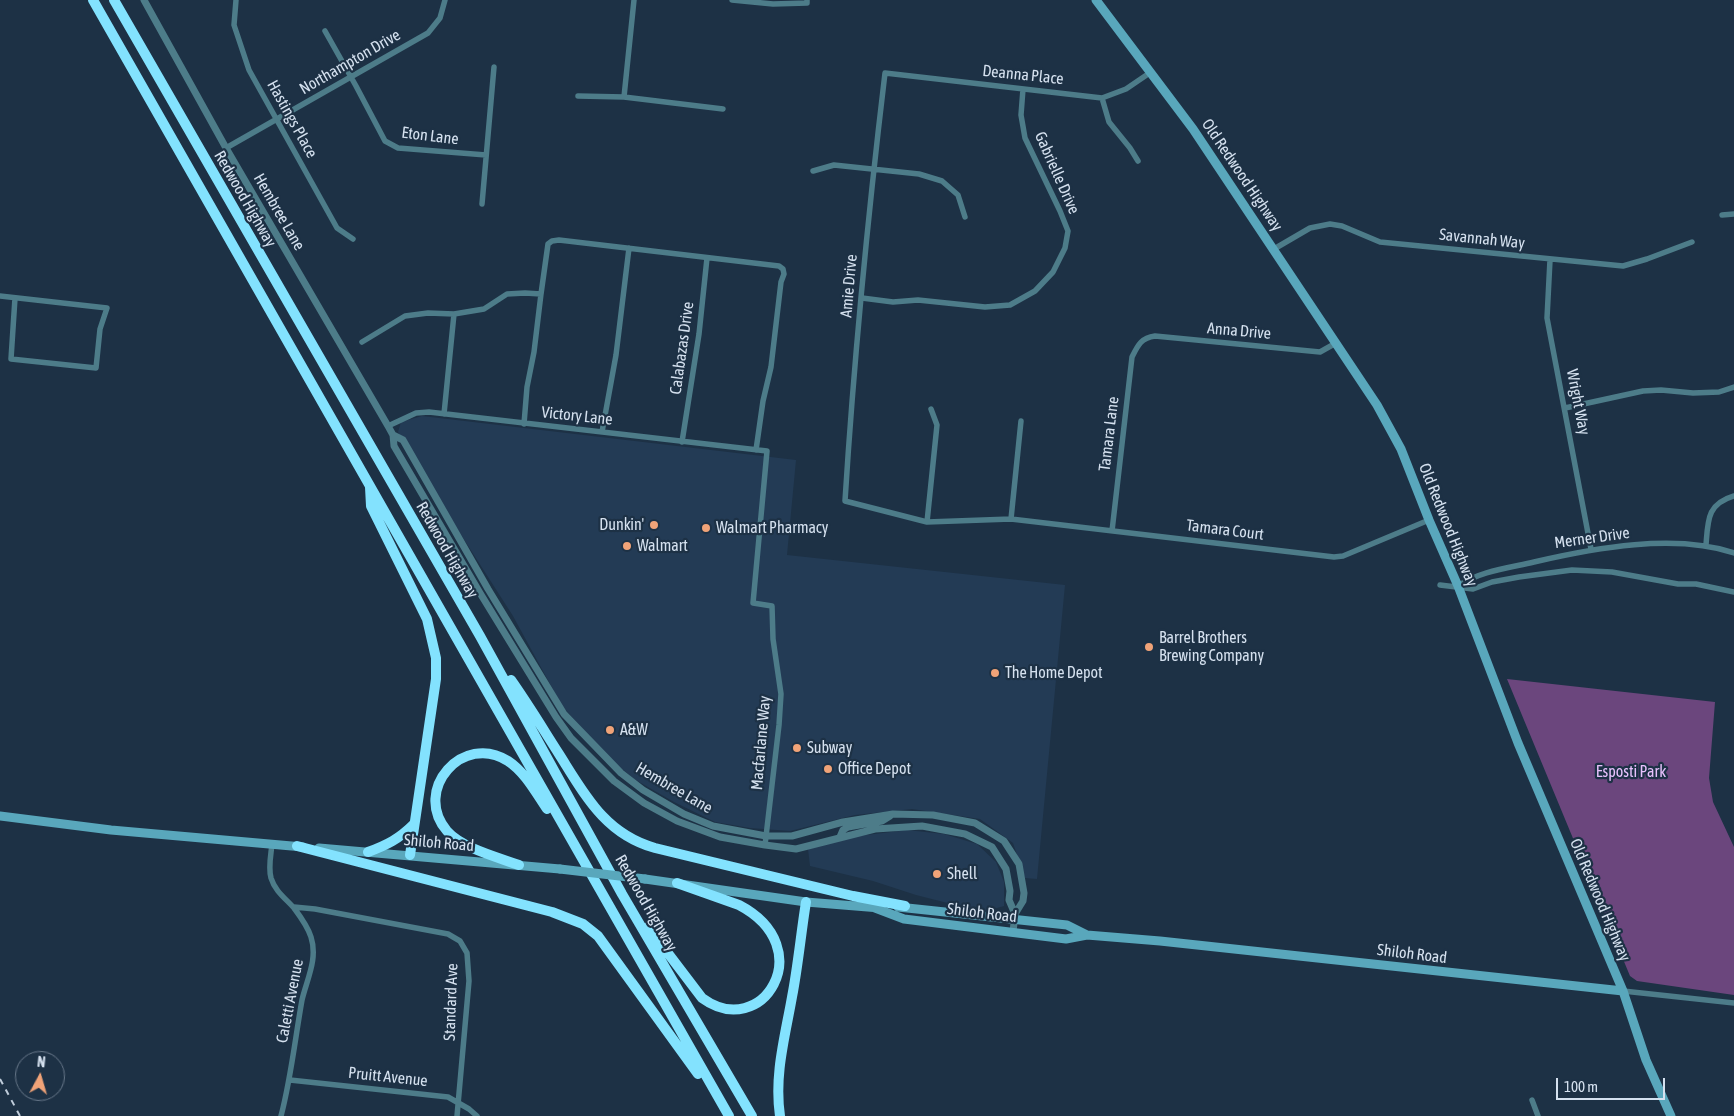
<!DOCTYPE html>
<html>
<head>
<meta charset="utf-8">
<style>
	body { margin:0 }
	#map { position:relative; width:1734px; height:1116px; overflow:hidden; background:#1d3145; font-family:"Asap Condensed",sans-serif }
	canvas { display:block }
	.north { position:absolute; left:15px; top:1051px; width:50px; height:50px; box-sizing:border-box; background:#1d3145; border:1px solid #677789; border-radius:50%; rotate:6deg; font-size:14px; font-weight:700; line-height:20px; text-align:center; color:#d5e1ef }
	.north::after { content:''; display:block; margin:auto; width:18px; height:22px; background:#f0a378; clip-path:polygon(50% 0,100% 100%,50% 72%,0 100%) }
	.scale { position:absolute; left:1556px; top:1078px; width:109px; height:22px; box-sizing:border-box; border:2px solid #d5e1ef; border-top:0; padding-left:6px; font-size:15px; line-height:18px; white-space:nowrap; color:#d5e1ef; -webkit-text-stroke:4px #1d3145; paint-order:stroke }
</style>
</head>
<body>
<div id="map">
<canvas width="1734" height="1116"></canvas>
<div class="north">N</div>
<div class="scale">100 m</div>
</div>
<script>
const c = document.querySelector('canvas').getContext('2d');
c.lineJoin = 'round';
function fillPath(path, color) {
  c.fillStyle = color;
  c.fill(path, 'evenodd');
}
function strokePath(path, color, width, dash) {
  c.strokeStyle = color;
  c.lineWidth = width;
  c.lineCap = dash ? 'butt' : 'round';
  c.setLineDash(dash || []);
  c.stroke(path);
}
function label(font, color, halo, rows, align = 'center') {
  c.font = font + ' "Asap Condensed",sans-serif';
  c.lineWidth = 4.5;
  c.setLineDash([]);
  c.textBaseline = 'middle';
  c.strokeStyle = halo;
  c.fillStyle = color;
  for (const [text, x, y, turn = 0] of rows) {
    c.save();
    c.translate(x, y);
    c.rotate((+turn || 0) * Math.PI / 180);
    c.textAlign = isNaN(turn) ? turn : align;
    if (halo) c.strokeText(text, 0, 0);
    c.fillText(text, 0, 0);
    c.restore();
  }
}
fillPath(new Path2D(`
	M422 416 796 460 787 555 1065 585 1037 879 1025 878 1013 843 980 819 912 809 855 815 790 831 750 828 715 822 674 802 634 779 609 758 562 706 513 616 440 502 398 432 401 422Z
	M907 830 944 834 977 844 996 862 1004 882V906L983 912 916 895 873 881 810 866 808 849 858 836Z`), '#233b55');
fillPath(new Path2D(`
	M1507 679 1715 702 1709 778 1713 802 1734 847V995L1637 981 1630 976Z`), '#6b467d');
strokePath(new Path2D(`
	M236 0 234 25 249 70 337 228 353 239
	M732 0 773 4 807 3V0
	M325 31 356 86 385 141 398 148 486 155
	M1151 72 1126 89 1102 98 885 73C868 215 854 358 845 501L927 522 1011 519 1334 557 1343 556 1429 520
	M578 96 624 97 723 109
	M624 97 634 0
	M1102 98 1109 122 1130 148 1138 161
	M226 148 428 33 440 18 445 0
	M813 171 834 165 919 174 942 181 958 195 965 217
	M482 204 494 67
	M1722 215 1734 214
	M1274 249 1310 228 1330 224 1342 226 1380 242 1623 266 1647 259 1692 242
	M1550 260 1547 318 1591 549
	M0 296 107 308 100 329 96 368 11 359 15 298
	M862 298 893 302 918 300 985 307 1010 305 1035 291 1053 272 1065 248 1068 231 1060 211 1025 138 1021 115 1023 89
	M362 342 405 316 428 313 454 314 484 309 507 294 525 293 541 294 548 244 552 241 559 240 779 266 783 269 784 274 781 282 771 367 763 401 756 450
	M1565 408 1643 391 1661 390 1693 393 1719 392 1734 387
	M444 414 454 314
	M524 424 527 387 534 352 541 294
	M388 426 416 413 429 412 767 451 753 603 772 606 773 639 781 694 779 725 765 845
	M602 432 616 355 629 248
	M682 442 699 334 707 258
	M1011 519 1021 421
	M927 522 937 425 931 409
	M1112 531 1132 357C1138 345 1141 338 1155 336L1320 352 1336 343
	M1706 545C1708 520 1707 504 1734 496
	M1440 585 1473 589 1492 582 1519 577 1572 570 1612 572 1678 584H1696L1734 592
	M1458 586C1480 571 1508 568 1534 562 1594 548 1675 533 1734 553
	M272 844C271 855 268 867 271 878 275 891 285 898 294 908 300 916 308 927 311 937 318 959 307 979 302 1000 295 1039 291 1078 281 1116
	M294 907 315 909 448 934 460 941 467 953 469 981 457 1116
	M1623 991 1734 1003
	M290 1080 448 1097 469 1109 477 1116
	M1532 1100 1538 1116`), '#4d7c89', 5.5);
strokePath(new Path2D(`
	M144 0 226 148 388 426 393 435 394 446 480 593 556 717 571 738 614 781 644 803 677 821 720 837 765 845 796 849 875 829 922 826 965 834 992 847 1006 869 1010 891 1009 900 1015 914 1013 932
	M393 435 403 440 488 589 564 714 621 773 643 790 684 814 713 826 766 836H792L843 822 893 814 933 815 975 823 1004 841 1019 864 1024 893 1023 901 1015 914
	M840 837 843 830 848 827 882 821 890 816`), '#4d7c89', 7);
strokePath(new Path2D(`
	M1096 0 1193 129 1377 405 1401 449 1429 520 1458 586 1518 743 1623 991 1646 1060 1671 1116
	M0 816 111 830 303 847
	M319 848 560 869
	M645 879 806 902 880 908
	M898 907 1067 925 1087 935
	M875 908 904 919 1066 939 1087 935 1160 941 1623 991`), '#59a7bc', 9);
strokePath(new Path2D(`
	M93 0 729 1116
	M114 0 480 636 622 894 752 1116
	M370 487 371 506 427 619 436 658V679L410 855
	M511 680C528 704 543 729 559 754 585 795 605 834 655 848L853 896 905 906
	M297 846 552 912 583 924 598 936 698 1074
	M368 852C387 845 399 839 414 824
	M519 865C497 857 462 848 447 831 412 790 463 732 508 761 525 772 536 793 547 809
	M648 927 702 998C762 1042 821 948 739 905L677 883
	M780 1116C774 1075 785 1037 792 997 798 966 801 933 806 902`), '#83e2fe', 10);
strokePath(new Path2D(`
	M0 1079 20 1116`), '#bfccda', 2, [6, 6]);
strokePath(new Path2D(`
	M560 869 645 879`), '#59a7bc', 9);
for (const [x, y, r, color] of [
	[654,525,5,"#f0a378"],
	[706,528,5,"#f0a378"],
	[627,546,5,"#f0a378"],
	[1149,647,5,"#f0a378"],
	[995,673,5,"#f0a378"],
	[610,730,5,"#f0a378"],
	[797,748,5,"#f0a378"],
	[828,769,5,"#f0a378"],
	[937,874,5,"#f0a378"]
]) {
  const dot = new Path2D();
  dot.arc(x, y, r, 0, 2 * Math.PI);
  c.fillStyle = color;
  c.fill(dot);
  strokePath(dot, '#1d3145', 2);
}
label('16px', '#d5e1ef', '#1d3145', [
	["Northampton Drive",350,62,-30],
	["Deanna Place",1023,75,6],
	["Hastings Place",292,119,61],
	["Eton Lane",430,136,7],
	["Gabrielle Drive",1057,173,66],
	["Old Redwood Highway",1242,175,56],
	["Redwood Highway",245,199,60],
	["Hembree Lane",279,212,60],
	["Savannah Way",1482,239,6],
	["Amie Drive",849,286,-85],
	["Anna Drive",1239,331,5],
	["Calabazas Drive",682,348,-82],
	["Wright Way",1578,402,79],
	["Victory Lane",577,416,6],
	["Tamara Lane",1109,434,-83],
	["Old Redwood Highway",1448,525,68],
	["Tamara Court",1225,530,7],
	["Merner Drive",1592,538,-8],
	["Redwood Highway",447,550,60],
	["Macfarlane Way",761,743,-85],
	["Hembree Lane",674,788,30],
	["Shiloh Road",439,843,5],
	["Old Redwood Highway",1600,900,67],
	["Redwood Highway",646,903,60],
	["Shiloh Road",982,913,7],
	["Shiloh Road",1412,954,7],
	["Caletti Avenue",290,1001,-79],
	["Standard Ave",451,1002,-88],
	["Pruitt Avenue",388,1077,6]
]);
label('16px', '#d5e1ef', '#1d3145', [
	["Dunkin'",644,525,"right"],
	["Walmart Pharmacy",716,528],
	["Walmart",637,546],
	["Barrel Brothers",1159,638],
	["Brewing Company",1159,656],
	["The Home Depot",1005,673],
	["A&W",620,730],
	["Subway",807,748],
	["Office Depot",838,769],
	["Shell",947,874]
], 'left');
label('16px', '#e8c1fd', '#1d3145', [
	["Esposti Park",1631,772]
]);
</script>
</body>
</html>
